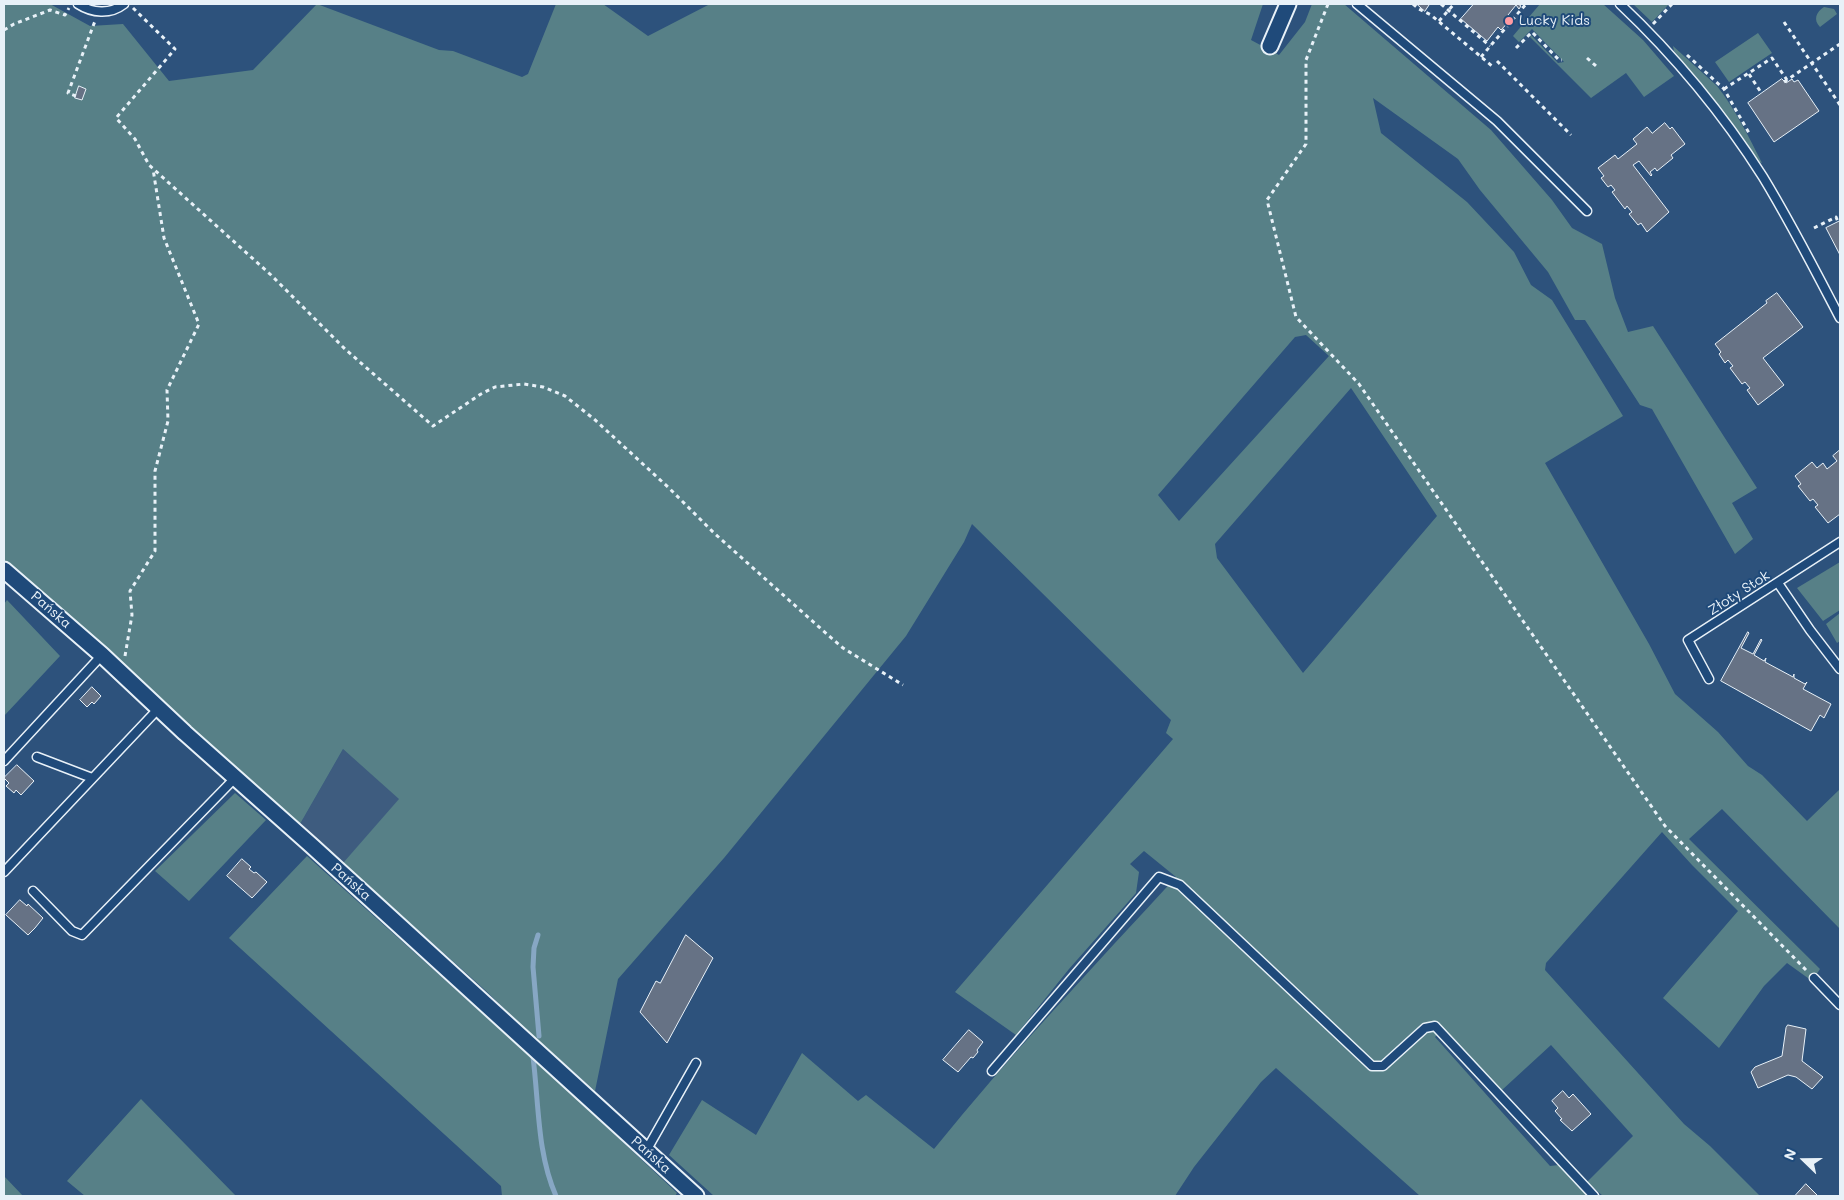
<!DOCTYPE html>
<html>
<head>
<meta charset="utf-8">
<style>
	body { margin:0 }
	#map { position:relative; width:1844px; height:1200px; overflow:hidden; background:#2d527c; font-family:Mali,sans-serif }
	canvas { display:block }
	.frame { position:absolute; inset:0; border:5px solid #e8f1f8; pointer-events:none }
	.north { position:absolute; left:1779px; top:1135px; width:50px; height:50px; -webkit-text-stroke:4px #1f4a7a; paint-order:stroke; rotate:292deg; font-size:14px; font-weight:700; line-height:20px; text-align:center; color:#e8f1f8 }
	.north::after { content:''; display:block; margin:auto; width:18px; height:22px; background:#e8f1f8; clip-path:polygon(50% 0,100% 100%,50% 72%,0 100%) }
</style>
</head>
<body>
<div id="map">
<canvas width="1844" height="1200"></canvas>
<div class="frame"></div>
<div class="north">N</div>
</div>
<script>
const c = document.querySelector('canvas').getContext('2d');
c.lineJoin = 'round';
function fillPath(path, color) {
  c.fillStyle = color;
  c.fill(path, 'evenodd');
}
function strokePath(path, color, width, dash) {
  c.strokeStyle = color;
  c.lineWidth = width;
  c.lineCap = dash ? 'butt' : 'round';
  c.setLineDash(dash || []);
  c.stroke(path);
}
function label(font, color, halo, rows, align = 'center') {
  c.font = font + ' Mali,sans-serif';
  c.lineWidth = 4;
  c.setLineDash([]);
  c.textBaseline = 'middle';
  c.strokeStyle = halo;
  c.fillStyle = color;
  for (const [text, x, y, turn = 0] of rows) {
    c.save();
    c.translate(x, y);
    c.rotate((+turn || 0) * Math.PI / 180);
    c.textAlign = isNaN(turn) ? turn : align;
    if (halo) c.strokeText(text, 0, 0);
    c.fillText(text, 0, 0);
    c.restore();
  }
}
fillPath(new Path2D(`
	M343 749 400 799 343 863 300 824Z`), '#3e5c7f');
fillPath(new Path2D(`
	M4 4H50L90 26 123 24 169 81 253 70 317 4 439 50 453 51 522 77 528 74 556 4H603L648 36 710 4H1263L1251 40 1279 55 1305 22 1312 4H1344L1491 130 1552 200 1572 228 1602 244 1615 298 1628 332 1653 326 1757 488 1732 503 1753 539 1735 554 1652 409 1640 405 1585 320H1575L1548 272 1480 190 1458 159 1373 98 1381 133 1467 202 1514 252 1531 285 1552 300 1623 416 1545 463 1649 644 1675 694 1718 732 1748 766 1762 775 1807 821 1840 789V929L1722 809 1689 839 1820 969 1812 981 1787 963 1764 986 1719 1048 1663 998 1738 911 1692 865 1662 832 1546 963 1545 970 1684 1124 1710 1146 1760 1196H1603L1587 1182 1633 1136 1551 1045 1502 1090 1443 1029 1435 1037 1550 1166 1559 1165 1588 1196H1420L1276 1068 1261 1082 1194 1167 1175 1196H714L669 1155 702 1100 756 1135 802 1053 858 1101 866 1095 934 1149C1010 1055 1094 966 1176 877L1144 851 1130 864 1139 872 1136 893 1069 969 1016 1035 955 992 1173 739 1166 733 1171 720 972 524 964 542 906 636 724 858 618 979 595 1091 520 1024 485 990 343 863 399 799 343 749 300 824 4 564ZM1306 335 1329 356 1179 521 1158 495 1295 337ZM1351 388 1437 516 1303 673 1217 558 1215 544Z
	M1540 4H1603L1643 40 1674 76 1644 97 1626 73 1591 98 1530 37 1531 35 1558 63 1564 62 1532 29 1519 42 1513 36Z
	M1633 4H1669L1652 22Z
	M1824 7 1834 9 1837 14 1820 27C1813 20 1816 12 1824 7Z
	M1758 33 1772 53 1729 82 1715 62Z
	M1673 46 1717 86C1735 109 1749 137 1762 163L1759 162 1720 107 1674 51Z
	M1840 562V610L1823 621 1797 588Z
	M7 600 60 656 4 716V604Z
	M1840 613V641L1837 643 1826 624Z
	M235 793 266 820 189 901 155 871Z
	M307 856 562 1085 677 1193 675 1196H502L501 1186 229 938Z
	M141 1099 236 1196H85L67 1181Z
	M4 1176 23 1196H4Z`), '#578087');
strokePath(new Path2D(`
	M538 935 534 948 533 967 539 1036
	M533 1057C539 1104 537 1153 556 1196`), '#87a7c4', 5);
const building = new Path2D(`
	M1417 4H1428L1429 5 1425 11Z
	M1474 4H1518L1521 6 1519 9 1516 5 1508 15 1512 18 1501 30 1498 27 1487 41 1461 19Z
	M1782 79 1786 83 1792 79 1794 82 1798 80 1819 111 1774 142 1748 103Z
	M79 86 86 89 82 100 75 98Z
	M1665 123 1670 129 1672 127 1685 144 1671 155 1673 158 1657 171 1655 168 1650 172 1652 175 1651 176 1639 161 1633 165 1669 212 1647 232 1641 223 1638 225 1629 214 1632 212 1627 206 1625 209 1612 192 1615 190 1611 185 1608 187 1601 178 1604 176 1598 168 1615 155 1618 159 1637 144 1633 139 1647 127 1652 133Z
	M1840 221V255L1826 228Z
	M1777 293 1803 327 1763 358 1784 385 1758 405 1747 390 1750 388 1745 382 1742 384 1730 368 1733 366 1728 360 1725 363 1719 354 1721 352 1715 344 1767 303 1766 301Z
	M1840 450V514L1828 523 1815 507 1818 505 1813 499 1810 501 1798 486 1801 484 1795 476 1812 462 1817 468 1823 463 1827 469 1837 461 1833 456Z
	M1748 632 1749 633 1741 648 1753 654 1761 639 1762 640 1754 655 1764 661 1766 658 1765 662 1793 677 1794 674V678L1805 684 1807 682 1803 689 1831 704 1824 718 1820 715 1811 731 1721 681Z
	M92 687 101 696 94 704 92 702 87 707 80 700Z
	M17 765 34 781 21 795 16 790 14 793 6 786 9 783 4 778Z
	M242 859 251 867 249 869 254 873 256 872 267 882 252 898 227 876Z
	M20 900 27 906 28 904 43 918 35 928 28 935 6 915Z
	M686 935 713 958 667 1043 640 1012 656 981 660 983Z
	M1788 1025 1806 1029 1802 1061 1823 1077 1812 1089 1796 1077 1788 1075 1758 1088 1751 1072 1755 1067 1782 1056 1786 1028Z
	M969 1030 983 1042 977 1050 978 1052 973 1058 971 1057 958 1072 943 1060Z
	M1563 1091 1569 1098 1573 1094 1591 1114 1572 1131 1560 1120 1562 1119 1555 1111 1558 1108 1552 1101Z
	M1806 1184 1818 1196H1795Z`);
fillPath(building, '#667285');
strokePath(building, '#e8f1f8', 1);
const lane = new Path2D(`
	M78 4C92 13 110 15 124 4
	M1357 4 1497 121 1587 211
	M1620 4C1674 55 1723 114 1763 177 1791 223 1815 270 1840 318
	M1778 583 1810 630 1840 669
	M1709 679 1688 640 1840 542
	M37 757 92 778
	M4 761 102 655
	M4 872 159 708
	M33 891 72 931 82 935 235 778
	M1814 978 1840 1005
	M992 1071 1159 877 1180 885 1372 1066H1383L1425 1028 1435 1026 1594 1196
	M646 1151 696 1063`);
const street = new Path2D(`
	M1270 46 1288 4
	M4 570 102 655 185 733 312 846 696 1196`);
strokePath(lane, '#e8f1f8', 11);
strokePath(street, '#e8f1f8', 19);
strokePath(new Path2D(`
	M1328 4 1306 60V144L1267 200 1296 317 1359 384 1665 826 1808 972
	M1413 4 1419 9 1431 15 1492 66
	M1441 4 1490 46
	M133 8 175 49 116 118 135 139 149 165 271 275 345 349 433 426 481 394 495 387 524 384 543 387 565 396 594 419 669 488 714 533 828 635 843 648 903 685
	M1439 21 1454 4
	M1784 22 1840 105
	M1653 24 1672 4
	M4 30 14 24 50 10 65 15 69 8
	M1516 48 1532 32 1559 60H1562
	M1687 55 1724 89 1749 133
	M1481 57 1526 4
	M1587 58 1596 66
	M1497 61 1571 135
	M1749 74 1762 94
	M1784 82 1840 44
	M1724 89 1772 58 1787 80
	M76 96 68 93 95 21
	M1814 228 1836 217 1838 222
	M125 656 132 615 130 591 155 551V471L168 421 167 390 199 324 164 238 153 169`), '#e8f1f8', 3, [4, 4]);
strokePath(lane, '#1f4a7a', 8);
strokePath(street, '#1f4a7a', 15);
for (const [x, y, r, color] of [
	[1509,21,5,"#ff9aa2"]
]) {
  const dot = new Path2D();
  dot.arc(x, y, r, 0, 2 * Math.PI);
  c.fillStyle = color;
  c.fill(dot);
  strokePath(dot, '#1f4a7a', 2);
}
label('14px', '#e8f1f8', '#1f4a7a', [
	["Lucky Kids",1519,21]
], 'left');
label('14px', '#e8f1f8', '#1f4a7a', [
	["Złoty Stok",1739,593,-33],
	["Pańska",51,610,41],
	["Pańska",351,882,42],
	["Pańska",651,1155,42]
]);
</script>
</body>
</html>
